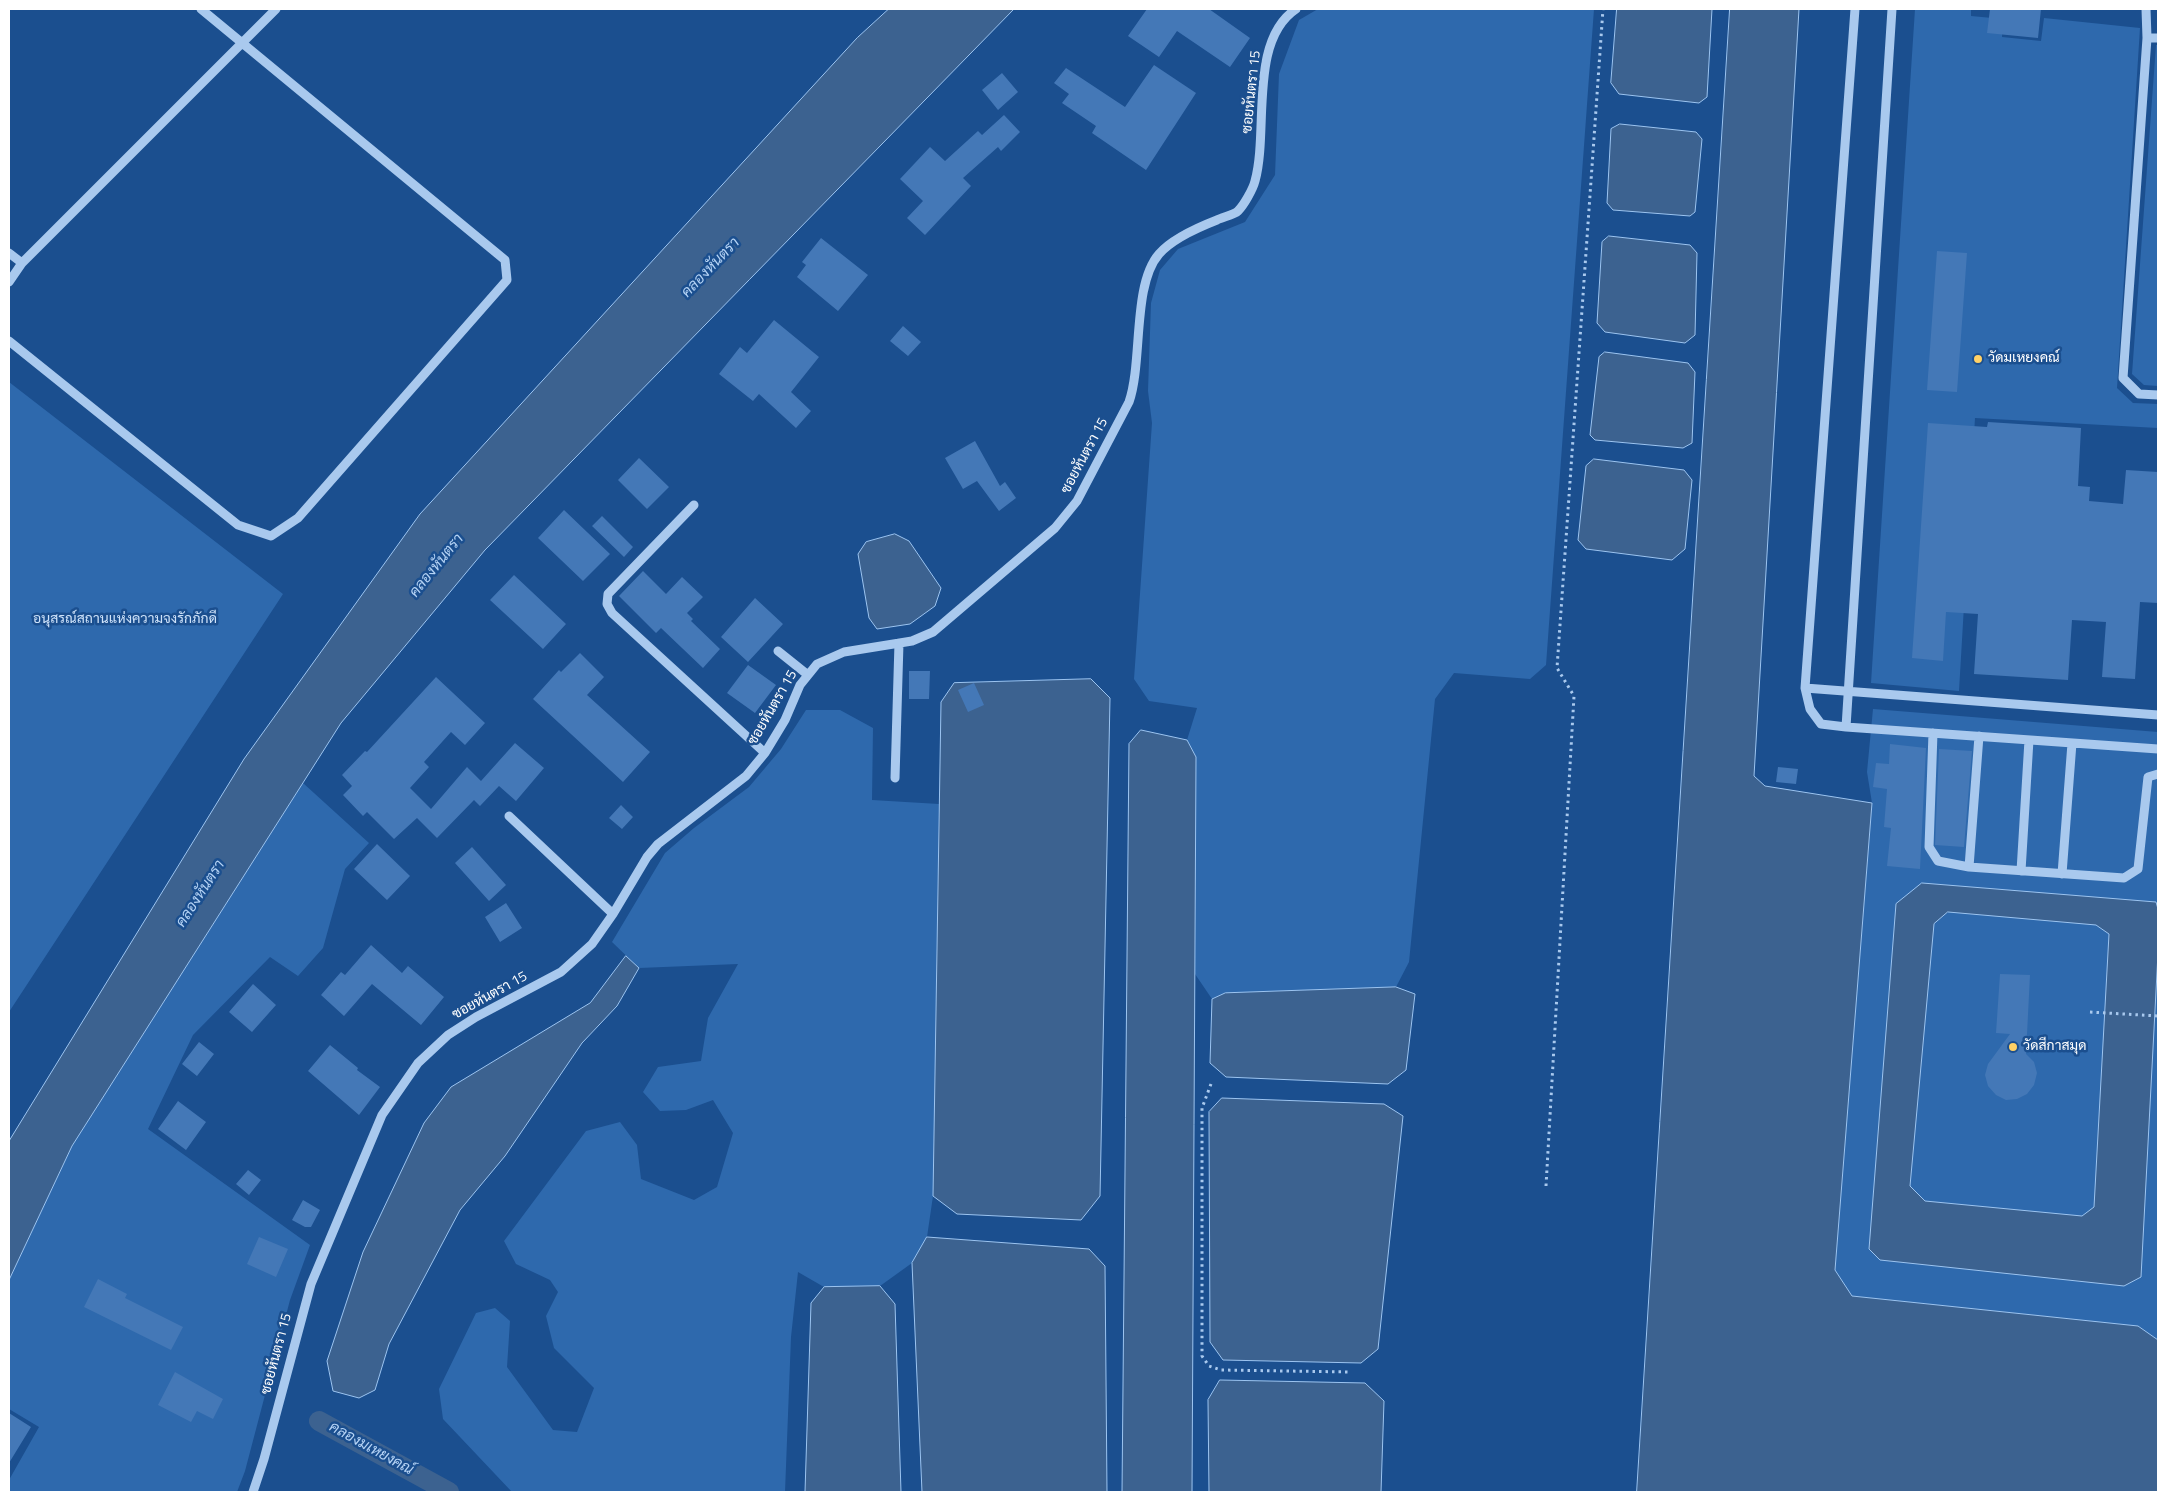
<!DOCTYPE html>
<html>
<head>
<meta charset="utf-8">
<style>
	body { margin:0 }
	#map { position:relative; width:2167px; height:1501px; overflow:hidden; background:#1b4f8f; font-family:"Titillium Web",sans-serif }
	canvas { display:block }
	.frame { position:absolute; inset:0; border:10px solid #fff; pointer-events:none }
</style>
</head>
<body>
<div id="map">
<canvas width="2167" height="1501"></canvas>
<div class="frame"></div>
</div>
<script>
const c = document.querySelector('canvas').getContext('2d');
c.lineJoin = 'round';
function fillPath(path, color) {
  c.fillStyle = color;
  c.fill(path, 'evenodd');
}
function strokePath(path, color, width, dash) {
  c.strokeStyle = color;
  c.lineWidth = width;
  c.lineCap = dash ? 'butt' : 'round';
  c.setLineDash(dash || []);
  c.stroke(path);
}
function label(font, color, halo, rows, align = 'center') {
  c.font = font + ' "Titillium Web",Sarabun,sans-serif';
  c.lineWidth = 5;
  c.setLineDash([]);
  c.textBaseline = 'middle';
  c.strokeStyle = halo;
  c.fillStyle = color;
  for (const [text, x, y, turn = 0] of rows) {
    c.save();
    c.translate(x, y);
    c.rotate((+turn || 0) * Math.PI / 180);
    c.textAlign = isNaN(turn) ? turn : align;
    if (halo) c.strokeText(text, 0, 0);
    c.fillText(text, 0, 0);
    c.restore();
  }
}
fillPath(new Path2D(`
	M1318 9H1594L1546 665 1530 679 1454 673 1435 699 1409 962 1396 987 1225 993 1212 999 1195 974 1196 757 1187 740 1197 708 1149 701 1134 679 1152 423 1148 391 1151 303 1160 270 1178 249 1245 222 1275 175 1279 74 1299 20Z
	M1915 9H1971V16L2003 19 2002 37 2041 41 2044 18 2140 28 2117 388 2133 403 2158 404V428L1975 418 1959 691 1871 683Z
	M2156 45H2158V386L2144 385 2132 374Z
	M9 382 283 594 9 1012Z
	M1873 709 2158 732V1340L2138 1326 1852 1296 1835 1270 1872 803 1867 772Z
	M806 710H840L873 728 872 800 939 804 933 1196 927 1237 912 1263 880 1286 824 1287 798 1272 791 1337 785 1492H512L443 1419 439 1389 476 1313 495 1308 510 1321 507 1367 553 1430 577 1432 594 1388 554 1348 546 1316 558 1292 550 1280 516 1264 504 1241 586 1131 620 1122 637 1145 641 1179 694 1200 717 1187 733 1133 713 1100 686 1110 660 1111 643 1092 658 1067 701 1061 708 1018 738 964 639 968 612 942 665 853 694 828 749 787 781 749Z
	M303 783 369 843 345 869 323 948 298 976 270 957 193 1035 148 1129 310 1245 290 1300 245 1471 237 1492H9V1480L39 1427 9 1409V1280L72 1146Z`), '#2e69ad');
const water = new Path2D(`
	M889 9H1014L485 550 341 723 72 1146 9 1280V1141L244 759 420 514 857 38Z
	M1617 9H1712L1707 97 1699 103 1619 94 1611 83Z
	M1730 9H1799L1754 776 1765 786 1872 803 1835 1270 1852 1296 2138 1326 2158 1340V1492H1637Z
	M1620 124 1696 132 1702 139 1695 212 1690 216 1613 210 1607 203 1611 129Z
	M1609 236 1690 245 1697 253 1695 335 1685 343 1605 332 1597 323 1602 242Z
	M1605 352 1688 363 1695 372 1692 443 1683 448 1595 440 1590 435 1599 357Z
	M1594 459 1684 470 1692 480 1685 549 1672 560 1586 549 1578 540 1586 466Z
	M895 534 909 541 941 588 935 606 910 624 877 629 869 618 858 554 866 542Z
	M1091 679 1110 698 1100 1196 1081 1220 957 1214 933 1196 941 702 954 683Z
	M1141 730 1187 740 1196 757 1192 1492H1122L1129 744Z
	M1922 883 2156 902 2158 909V953L2141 1277 2124 1286 1880 1260 1869 1249 1896 904ZM1948 912 2096 925 2109 934 2094 1207 2082 1216 1925 1201 1910 1186 1934 924Z
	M626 956 639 968 617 1006 582 1043 505 1156 460 1210 389 1344 375 1390 359 1398 333 1391 327 1361 363 1252 424 1123 451 1087 590 1003Z
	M1396 987 1415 994 1406 1070 1388 1084 1226 1077 1210 1063 1212 999 1225 993Z
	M1222 1098 1384 1104 1403 1116 1378 1349 1361 1363 1223 1360 1210 1342 1209 1112Z
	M927 1237 1089 1249 1105 1266 1107 1492H922L912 1263Z
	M880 1286 895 1304 901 1492H805L811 1303 824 1287Z
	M1220 1380 1365 1383 1384 1401 1381 1492H1209L1208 1400Z`);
fillPath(water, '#3c6290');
strokePath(water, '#9cc4f0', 1);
strokePath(new Path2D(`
	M319 1421 449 1492`), '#3c6290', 20);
fillPath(new Path2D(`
	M1147 9H1209L1250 38 1230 67 1177 31 1159 57 1128 36Z
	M1990 9H2041L2038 38 1987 33Z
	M1154 65 1196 93 1146 170 1092 133 1096 126 1062 103 1069 94 1054 83 1066 68 1125 107Z
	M1002 73 1018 92 998 110 982 90Z
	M1004 115 1020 132 1001 151 998 147 963 178 971 186 925 235 907 218 923 201 900 179 930 147 945 161 978 131 982 135Z
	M821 238 868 275 838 311 797 277 806 265 802 262Z
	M1937 251 1967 253 1957 392 1927 390Z
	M774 320 819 357 791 392 811 411 796 428 759 394 753 401 719 374 740 347 747 353Z
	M903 326 921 342 908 356 890 341Z
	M1988 422 2081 428 2078 486 2090 487 2089 501 2123 504 2126 470 2158 472V603L2140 602 2135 679 2102 677 2106 622 2072 620 2068 680 1974 674 1978 614 1946 612 1943 661 1912 658 1928 423 1987 427Z
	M975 441 1000 486 1005 482 1016 498 999 511 977 481 963 489 945 458Z
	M639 458 669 487 647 509 618 480Z
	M564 510 610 554 583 581 538 538Z
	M602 516 633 547 624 557 592 526Z
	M643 571 666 594 682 577 703 597 687 613 693 619 691 621 720 649 703 668 661 628 656 633 619 596Z
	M514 575 566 624 543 649 490 600Z
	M755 598 783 624 748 662 721 637Z
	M580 653 604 677 587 695 650 752 623 782 533 699 559 670 561 672Z
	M748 665 776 685 755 713 727 693Z
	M909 671H930L929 699H909Z
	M436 677 485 723 465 745 451 732 424 762 429 767 410 788 431 809 467 767 481 781 515 743 544 768 516 801 499 786 480 806 474 800 437 838 417 818 394 839 367 812 363 816 343 795 352 786 342 775 365 751 367 752Z
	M974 683 984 705 968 712 958 690Z
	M1890 744 1926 748 1920 869 1887 866 1891 828 1884 827 1887 789 1873 787 1876 763 1889 764Z
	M1939 749 1972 751 1964 847 1935 845Z
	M1778 767 1798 769 1796 784 1776 782Z
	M621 805 633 817 622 829 609 818Z
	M377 844 410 876 387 900 354 869Z
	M472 847 506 885 489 901 455 863Z
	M506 903 522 928 500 942 485 917Z
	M371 945 402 973 408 966 444 997 421 1025 372 984 344 1016 321 995 341 972 345 975Z
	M2000 974 2030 975 2026 1054 2034 1062 2037 1073 2034 1085 2027 1094 2017 1099 2006 1100 1996 1095 1988 1086 1985 1075 1988 1064 2010 1034 1996 1033Z
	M253 984 276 1005 252 1032 229 1012Z
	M199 1042 214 1054 197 1076 182 1064Z
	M330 1045 358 1068 357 1070 380 1087 359 1115 308 1071Z
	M178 1101 206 1122 186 1150 158 1129Z
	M248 1170 261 1180 249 1195 236 1184Z
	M303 1200 320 1210 311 1227H305L292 1220Z
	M259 1237 288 1249 276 1277 247 1264Z
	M98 1279 127 1294 125 1298 183 1327 171 1350 84 1307Z
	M175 1372 223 1399 213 1419 197 1411 191 1422 158 1405Z
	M9 1413 31 1427 9 1463Z`), '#4478b7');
strokePath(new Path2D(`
	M2090 1012 2158 1016
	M1211 1084 1202 1108V1356L1209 1366 1221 1370 1350 1372
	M1546 1186 1574 696 1557 668 1603 9`), '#a9c9ee', 3, [2.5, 4]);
strokePath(new Path2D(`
	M1855 9 1805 688 1810 709 1821 724 1846 727 2158 749
	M2146 9 2147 38 2123 378 2139 394 2158 395
	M2147 38H2158
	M9 253 22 263
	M9 282 22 263 276 9
	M9 341 238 525 271 536 298 518 507 280 505 260 201 9
	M694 505 608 594 607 604 612 613 765 753
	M778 651 808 675
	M1805 688 2158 715
	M1846 727 1892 9
	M1933 733 1929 847 1938 861 1969 867 2124 878 2138 869 2148 777 2158 774
	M895 778 899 643
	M509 816 613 914
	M1969 867 1979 736
	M2021 871 2029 740
	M2062 874 2072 743
	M253 1492 264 1459 311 1284 382 1115 418 1063 448 1035 476 1017 561 972 592 944 613 914 647 857 658 844 746 776 765 753 785 720 800 685 817 664 844 652 912 641 933 632 1055 528 1077 501 1129 402C1143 362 1132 285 1159 254 1172 239 1199 227 1217 220 1223 217 1234 215 1238 211 1244 205 1253 189 1255 181 1269 131 1248 41 1296 9`), '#a9c9ee', 9);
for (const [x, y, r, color] of [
	[1978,359,5,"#ffd166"],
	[2013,1047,5,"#ffd166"]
]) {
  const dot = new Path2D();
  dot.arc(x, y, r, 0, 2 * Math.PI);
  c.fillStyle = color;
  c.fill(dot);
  strokePath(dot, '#1b4f8f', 2);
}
label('14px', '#fff', '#1b4f8f', [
	["ซอยหันตรา 15",1252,92,-84],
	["ซอยหันตรา 15",1085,456,-62],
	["ซอยหันตรา 15",773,708,-60],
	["ซอยหันตรา 15",490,996,-29],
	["ซอยหันตรา 15",277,1354,-75]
]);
label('14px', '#fff', '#1b4f8f', [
	["วัดมเหยงคณ์",1988,359],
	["วัดสีกาสมุด",2023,1047]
], 'left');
label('14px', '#cfe3fa', '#1b4f8f', [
	["อนุสรณ์สถานแห่งความจงรักภักดี",125,620]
]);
label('italic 15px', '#b5d3f5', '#1b4f8f', [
	["คลองหันตรา",711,268,-46],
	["คลองหันตรา",437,566,-51],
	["คลองหันตรา",201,894,-57],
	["คลองมเหยงคณ์",371,1449,29]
]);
</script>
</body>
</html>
